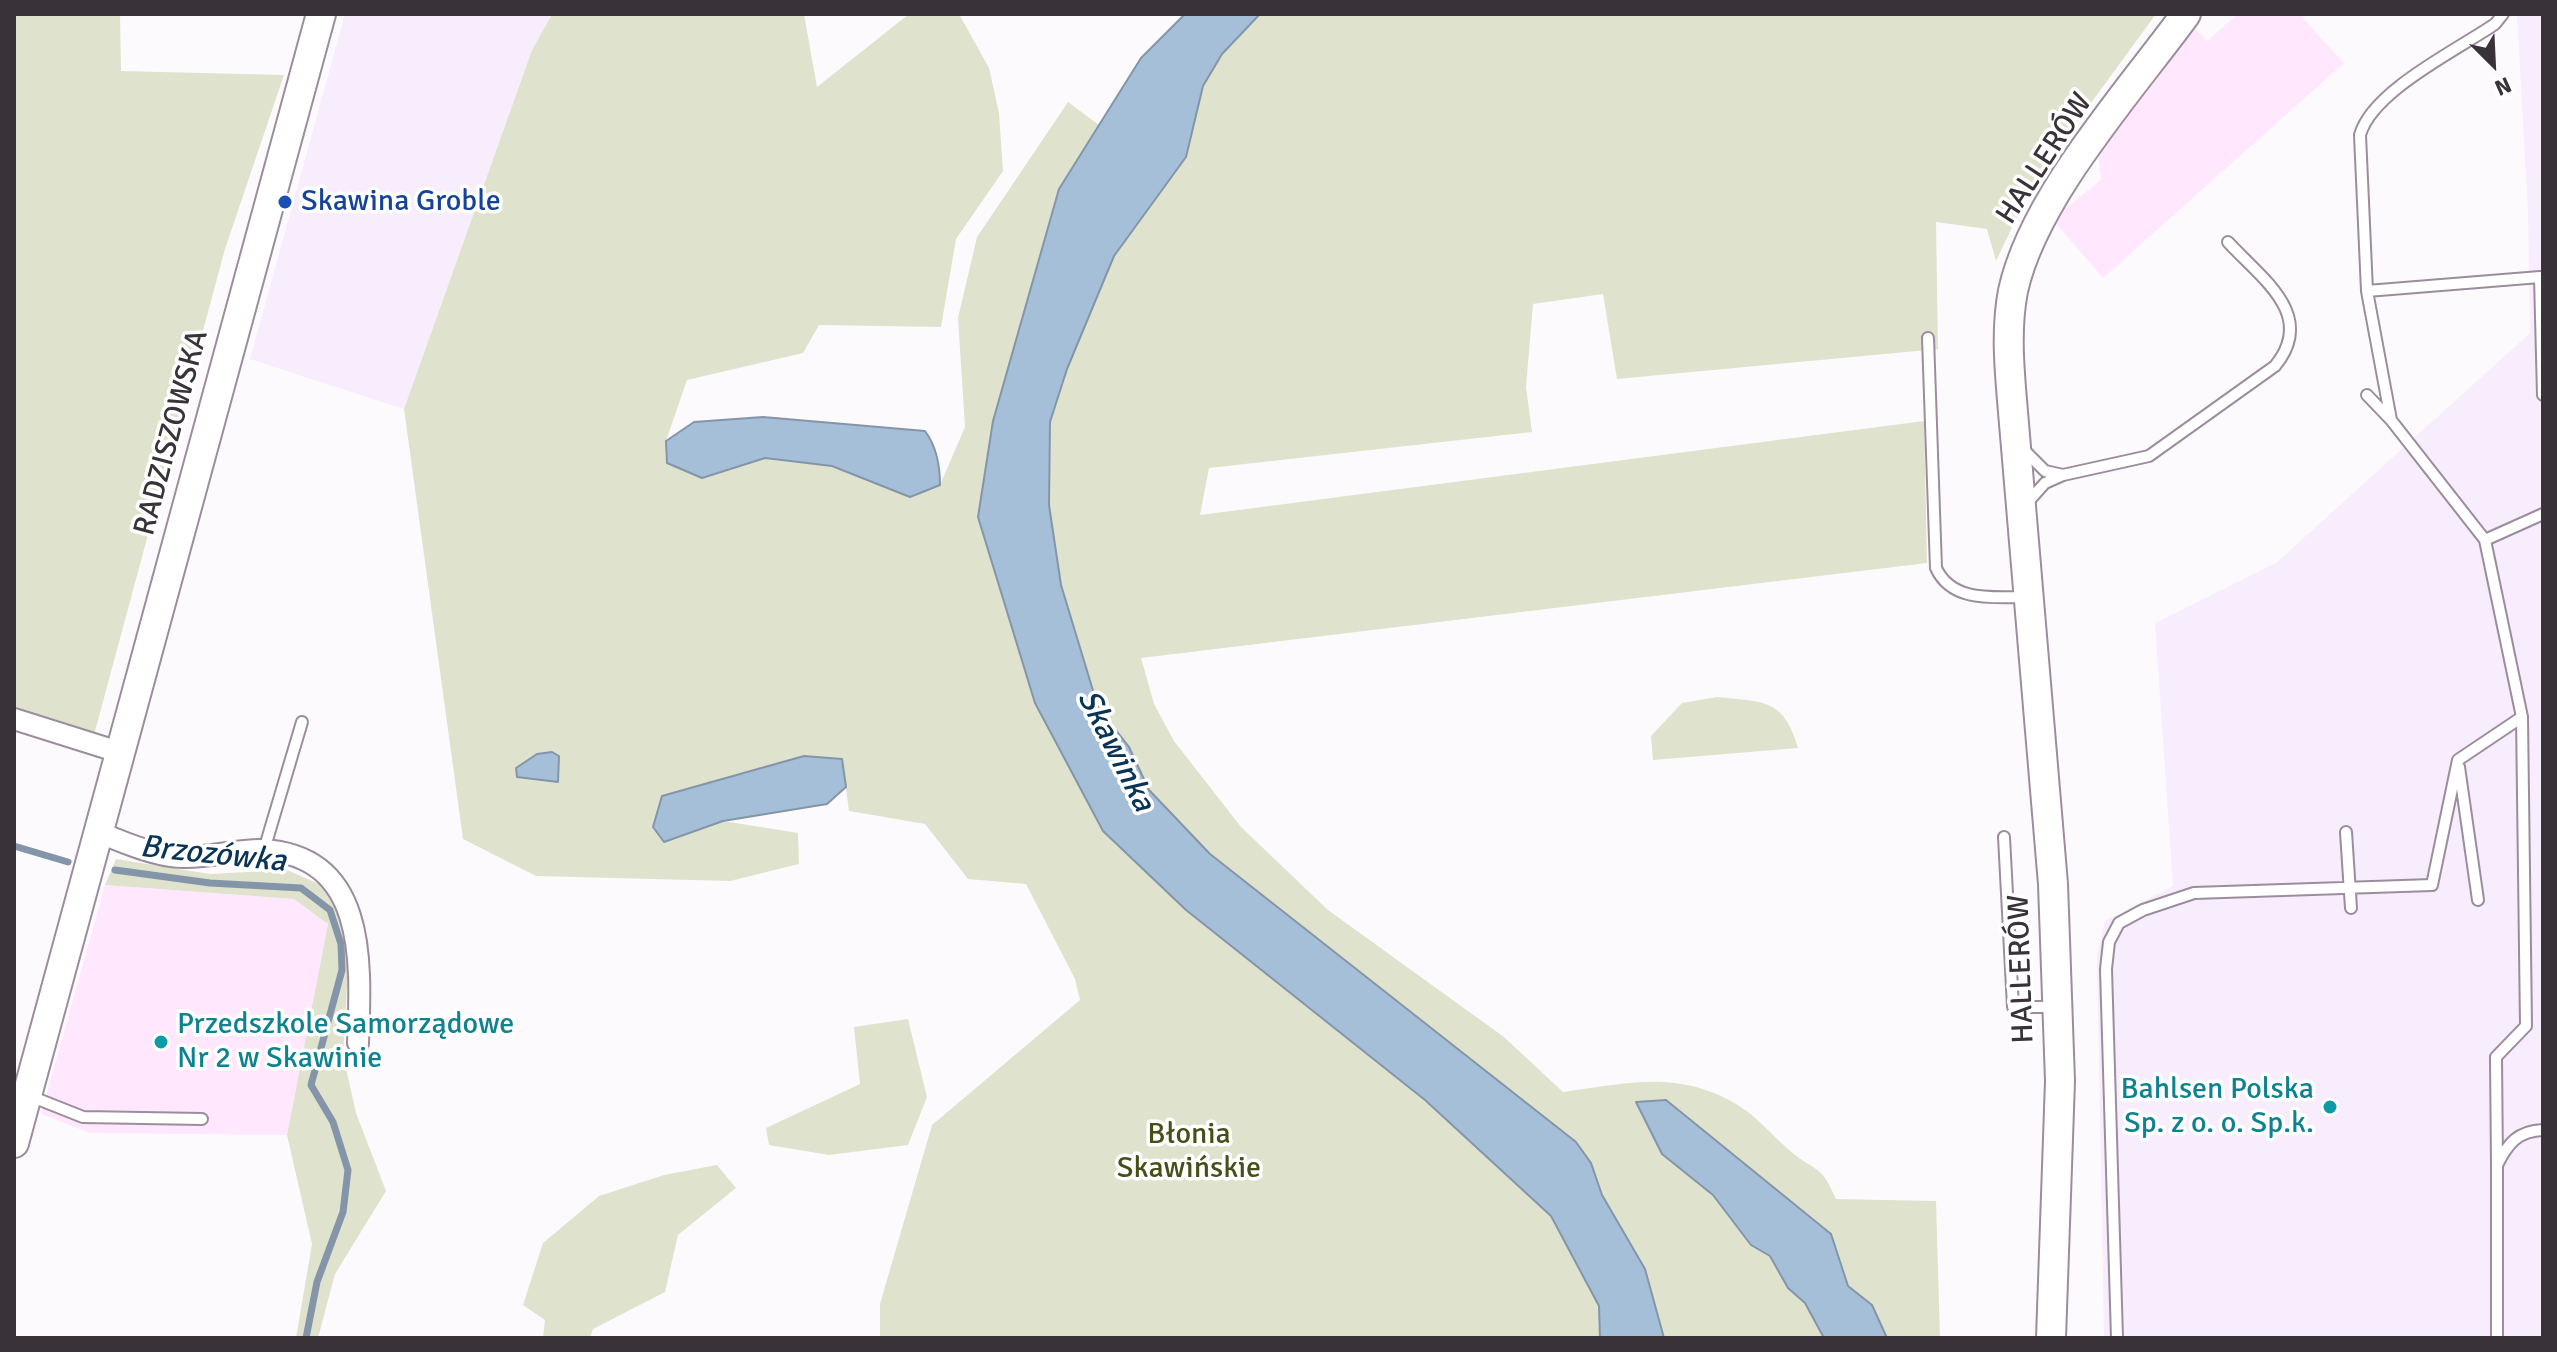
<!DOCTYPE html>
<html>
<head>
<meta charset="utf-8">
<style>
	body { margin:0 }
	#map { position:relative; width:2557px; height:1352px; overflow:hidden; background:#fdfafd; font-family:Signika,sans-serif }
	canvas { display:block }
	.frame { position:absolute; inset:0; border:16px solid #393239; pointer-events:none }
	.north { position:absolute; left:2453px; top:24px; width:80px; height:80px; -webkit-text-stroke:6px #fff; paint-order:stroke; rotate:156deg; font-size:22px; font-weight:700; line-height:32px; text-align:center; color:#393239 }
	.north::after { content:''; display:block; margin:auto; width:28px; height:36px; background:#393239; clip-path:polygon(50% 0,100% 100%,50% 72%,0 100%) }
</style>
</head>
<body>
<div id="map">
<canvas width="2557" height="1352"></canvas>
<div class="frame"></div>
<div class="north">N</div>
</div>
<script>
const c = document.querySelector('canvas').getContext('2d');
c.lineJoin = 'round';
function fillPath(path, color) {
  c.fillStyle = color;
  c.fill(path, 'evenodd');
}
function strokePath(path, color, width, dash) {
  c.strokeStyle = color;
  c.lineWidth = width;
  c.lineCap = dash ? 'butt' : 'round';
  c.setLineDash(dash || []);
  c.stroke(path);
}
function label(font, color, halo, rows, align = 'center') {
  c.font = font + ' Signika,sans-serif';
  c.lineWidth = 7;
  c.setLineDash([]);
  c.textBaseline = 'middle';
  c.strokeStyle = halo;
  c.fillStyle = color;
  for (const [text, x, y, turn = 0] of rows) {
    c.save();
    c.translate(x, y);
    c.rotate((+turn || 0) * Math.PI / 180);
    c.textAlign = isNaN(turn) ? turn : align;
    if (halo) c.strokeText(text, 0, 0);
    c.fillText(text, 0, 0);
    c.restore();
  }
}
fillPath(new Path2D(`
	M2238 14H2299L2344 63 2103 278 2052 219 2101 180 2098 152 2192 25 2207 41Z
	M105 885 294 899 328 924 287 1135 90 1133 41 1114Z`), '#ffe8fe');
fillPath(new Path2D(`
	M345 14H552L532 50 404 409 250 359Z
	M2517 14H2543V1338H2104L2097 954 2105 921 2173 886 2155 623 2276 563 2530 333 2528 212Z`), '#f7edfd');
fillPath(new Path2D(`
	M14 14H120L121 71 284 75 225 249 94 735 14 710Z
	M552 14H804L817 87 909 14H959L989 68 999 113 1003 171 956 239 941 327 819 325 803 353 687 380 666 441 667 463 702 478 765 458 832 466 910 497 940 485 965 427 958 318 977 237 1068 102 1099 125 1059 189 993 421 978 516 1035 703 1103 831 1186 910 1425 1100 1551 1217 1599 1306 1600 1338H880V1304L932 1125 1080 1000 1075 979 1026 884 968 879 925 824 849 811 842 759 664 842 723 821 798 833 799 864 730 881 536 876 463 839 404 409 532 50Z
	M1260 14H2156L2034 181 1996 261 1987 229 1936 222 1938 349 1617 379 1603 294 1533 304 1526 387 1532 432 1209 468 1200 515 1924 421 1927 563 1141 658 1154 704 1174 741 1241 827 1328 910 1504 1037 1563 1092C1630 1083 1680 1069 1741 1107 1758 1118 1772 1135 1787 1148 1814 1173 1820 1161 1836 1199L1936 1201 1940 1338H1887L1872 1305 1848 1286 1831 1234 1666 1100 1662 1154 1713 1195 1751 1245 1770 1256 1788 1288 1805 1303 1824 1338H1664L1645 1269 1602 1195 1591 1162 1576 1142 1209 854 1149 790 1129 747 1098 707 1061 584 1049 505 1050 422 1067 369 1114 256 1186 157 1202 86 1222 54Z
	M1717 697C1763 702 1784 698 1798 748L1653 760 1651 736 1682 703Z
	M116 859 210 874 287 870 326 887 351 923 343 1055 356 1113 386 1191 335 1274 318 1338H296L312 1244 287 1135 328 924 294 899 105 885Z
	M908 1019 927 1097 908 1145 829 1155 769 1145 766 1128 860 1084 854 1027Z
	M717 1165 736 1188 678 1235 665 1292 593 1329 590 1338H543L545 1320 523 1305 543 1243 599 1196 664 1175Z`), '#dfe3cd');
const water = new Path2D(`
	M1185 14H1260L1222 54 1203 86 1186 157 1114 256 1067 369 1050 422 1049 505 1061 585 1098 707 1129 747 1149 790 1210 854 1576 1142 1591 1163 1602 1195 1645 1269 1664 1338H1600L1599 1306 1551 1216 1425 1100 1186 910 1103 831 1035 703 978 517 993 421 1059 189 1141 58Z
	M763 417 925 431C937 447 940 466 940 485L910 497 832 466 765 458 702 478 667 463 666 441 694 422Z
	M552 752 559 756 558 782 517 777 516 768 537 754Z
	M804 756 842 759 846 787 827 804 723 821 664 842 653 827 662 796Z
	M1666 1100 1831 1234 1848 1286 1872 1305 1887 1338H1824L1805 1303 1788 1288 1770 1256 1751 1245 1713 1195 1662 1154 1636 1102Z`);
fillPath(water, '#a5bfd9');
strokePath(water, '#8595a9', 2);
strokePath(new Path2D(`
	M14 846 68 862
	M115 870 210 883 301 888 330 910 341 944 342 970 311 1085 333 1122 348 1170 343 1212 317 1282 306 1338`), '#8595a9', 7);
const lane = new Path2D(`
	M2367 291 2540 277 2543 395
	M1928 338 1936 568C1952 603 1994 597 2027 597
	M2367 395 2391 420 2485 540 2543 514
	M2391 420 2367 291 2360 135C2372 91 2457 50 2495 24L2503 14
	M2023 449 2045 471 2063 475 2045 483 2027 503
	M2063 475 2149 456 2275 366C2317 315 2262 279 2228 242
	M2485 540 2522 717 2526 1026 2496 1057 2497 1165
	M2459 767 2478 900
	M2346 832 2351 908
	M2004 837 2013 1007H2056
	M264 850 302 722
	M30 1096 83 1117 202 1119
	M2117 1338 2106 969 2109 942 2119 923 2143 910 2194 893 2432 885 2458 760 2522 717
	M2497 1338V1165C2508 1143 2518 1131 2543 1130`);
const street = new Path2D(`
	M14 719 122 753
	M101 833C124 843 158 857 183 857 210 858 237 849 263 850 368 856 361 964 358 1043`);
const secondary = new Path2D(`
	M14 1143 321 14
	M2051 1338 2060 1081 2053 884 2012 400C2009 365 2006 327 2013 291 2033 198 2129 92 2186 14`);
strokePath(lane, '#9c8d9c', 14);
strokePath(street, '#9c8d9c', 24);
strokePath(secondary, '#9c8d9c', 32);
strokePath(lane, '#fff', 10);
strokePath(street, '#fff', 20);
strokePath(secondary, '#fff', 28);
for (const [x, y, r, color] of [
	[285,202,8,"#1a4fb4"],
	[161,1042,8,"#0f9aa8"],
	[2330,1107,8,"#0f9aa8"]
]) {
  const dot = new Path2D();
  dot.arc(x, y, r, 0, 2 * Math.PI);
  c.fillStyle = color;
  c.fill(dot);
  strokePath(dot, '#fff', 3);
}
label('30px', '#393239', '#fff', [
	["HALLERÓW",2045,159,-57],
	["RADZISZOWSKA",172,433,-75],
	["HALLERÓW",2022,969,-92]
]);
label('30px', '#164399', '#fff', [
	["Skawina Groble",301,202]
], 'left');
label('30px', '#0d838f', '#fff', [
	["Przedszkole Samorządowe",177,1025],
	["Nr 2 w Skawinie",177,1059],
	["Bahlsen Polska",2314,1090,"right"],
	["Sp. z o. o. Sp.k.",2314,1124,"right"]
], 'left');
label('30px', '#474e18', '#fff', [
	["Błonia",1189,1135],
	["Skawińskie",1189,1169]
]);
label('italic 32px', '#093456', '#fff', [
	["Skawinka",1115,751,63],
	["Brzozówka",213,855,6]
]);
</script>
</body>
</html>
